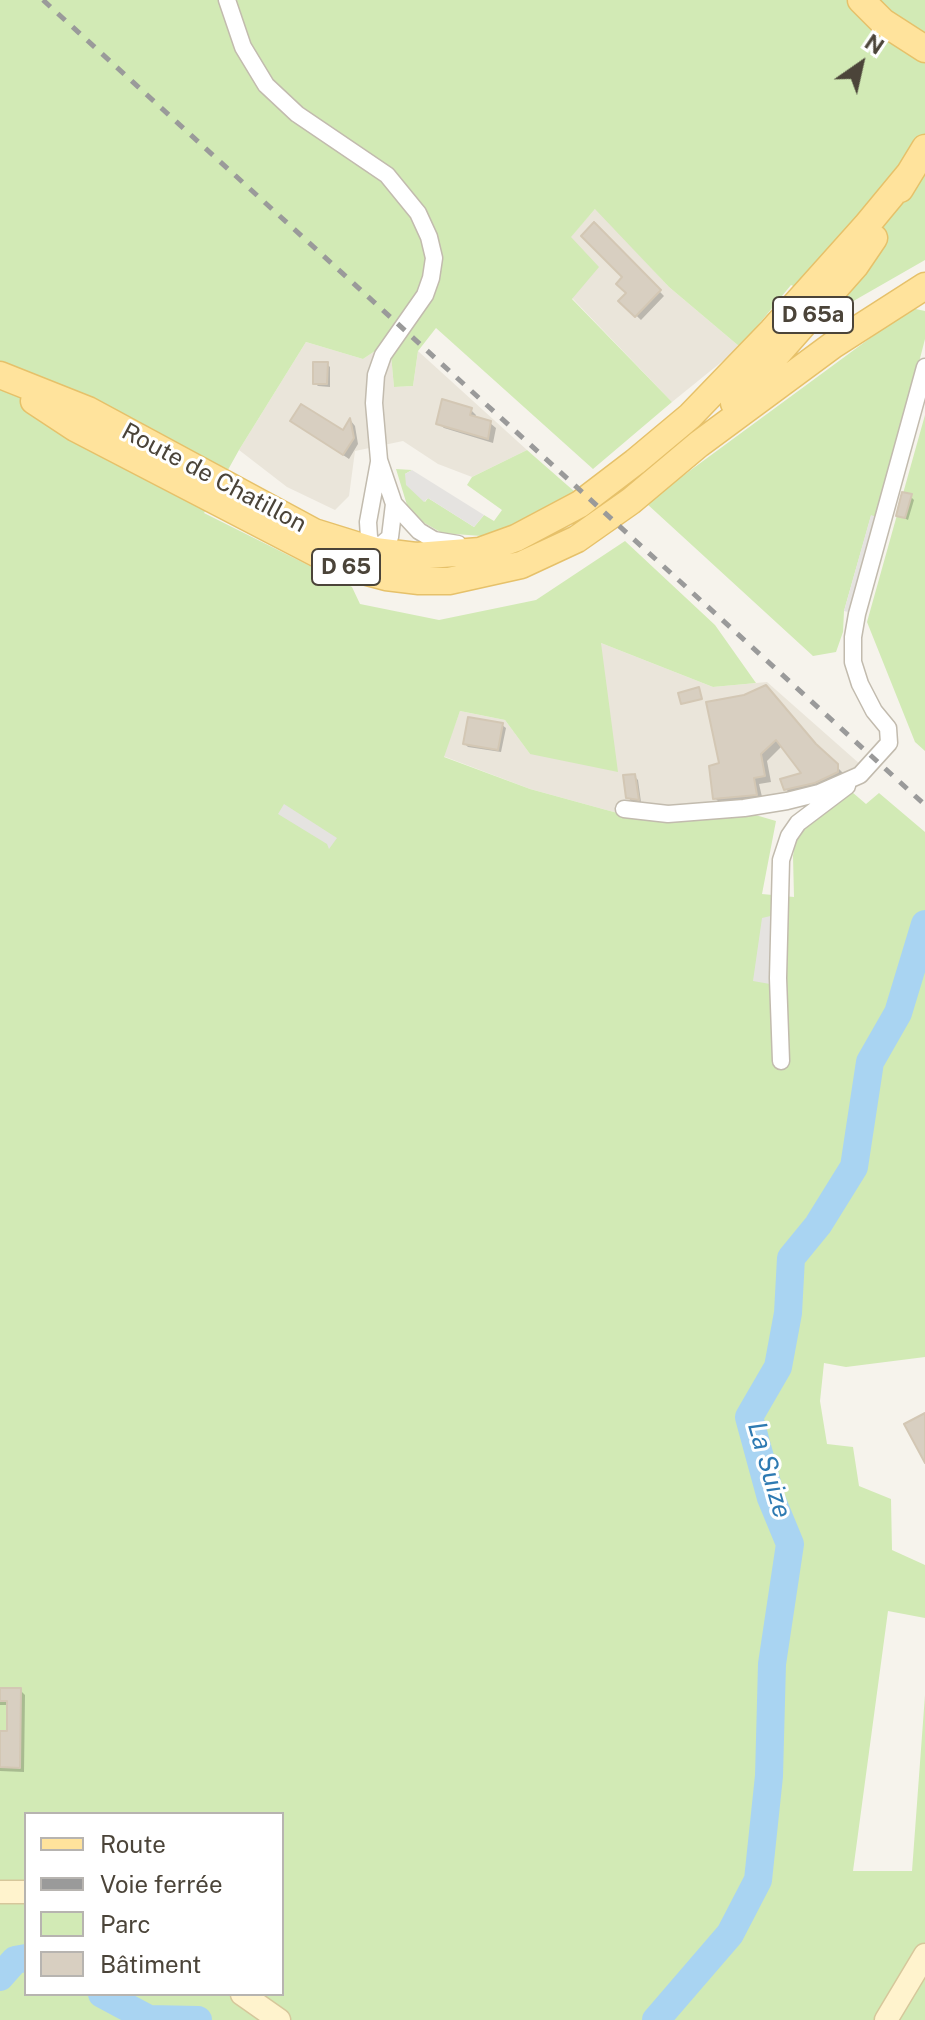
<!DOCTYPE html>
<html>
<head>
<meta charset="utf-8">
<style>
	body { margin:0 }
	#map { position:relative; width:925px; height:2020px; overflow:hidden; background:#f6f3ec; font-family:"Public Sans",sans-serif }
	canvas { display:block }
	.legend { position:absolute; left:24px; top:1812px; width:260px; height:184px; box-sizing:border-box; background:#fff; border:2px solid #b7b4b0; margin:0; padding:10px 14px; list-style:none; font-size:24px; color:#4b4439 }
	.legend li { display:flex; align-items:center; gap:16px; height:40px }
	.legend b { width:40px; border:2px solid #b7b4b0 }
	.north { position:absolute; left:821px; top:24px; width:80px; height:80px; -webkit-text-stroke:6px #fff; paint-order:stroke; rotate:34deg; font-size:22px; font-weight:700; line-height:32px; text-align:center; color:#4b4439 }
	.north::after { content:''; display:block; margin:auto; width:28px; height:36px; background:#4b4439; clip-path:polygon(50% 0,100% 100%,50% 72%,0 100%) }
</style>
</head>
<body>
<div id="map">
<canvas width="925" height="2020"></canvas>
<ul class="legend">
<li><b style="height:10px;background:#ffe39c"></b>Route</li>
<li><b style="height:10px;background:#9a9a9a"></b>Voie ferrée</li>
<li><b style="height:22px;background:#d2eab5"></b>Parc</li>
<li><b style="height:22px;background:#d8cfc1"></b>Bâtiment</li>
</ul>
<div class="north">N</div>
</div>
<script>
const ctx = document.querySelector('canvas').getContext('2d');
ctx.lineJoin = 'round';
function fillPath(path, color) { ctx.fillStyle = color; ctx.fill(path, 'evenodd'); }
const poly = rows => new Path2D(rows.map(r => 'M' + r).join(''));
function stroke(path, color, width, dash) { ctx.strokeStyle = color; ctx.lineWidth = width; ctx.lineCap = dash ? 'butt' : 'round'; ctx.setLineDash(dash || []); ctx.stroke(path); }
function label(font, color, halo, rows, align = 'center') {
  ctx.font = font + ' "Public Sans",sans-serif'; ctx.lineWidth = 6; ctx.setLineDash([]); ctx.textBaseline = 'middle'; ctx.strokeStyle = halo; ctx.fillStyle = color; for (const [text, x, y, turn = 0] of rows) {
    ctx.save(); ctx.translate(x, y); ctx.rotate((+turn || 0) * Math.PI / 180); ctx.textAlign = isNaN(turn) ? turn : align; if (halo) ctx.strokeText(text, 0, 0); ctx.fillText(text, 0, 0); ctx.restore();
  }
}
fillPath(poly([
	[596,208,669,287,740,347,672,402,572,298,570,237],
	[306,342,363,359,375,351,391,355,394,387,413,386,418,351,527,450,472,477,438,464,403,441,355,451,349,496,335,510,287,487,239,450],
	[601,643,713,687,767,682,861,765,843,781,759,799,621,814,530,789,443,756,460,711,505,720,530,754]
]), '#eae5da');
fillPath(poly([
	[0,0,925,0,925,260,843,307,791,285,740,347,669,287,595,209,571,237,599,267,572,299,672,402,593,469,436,328,418,351,413,386,394,387,391,355,375,351,363,359,306,342,239,450,204,513,352,587,360,604,439,620,536,600,625,541,715,625,756,683,713,687,601,643,618,772,530,754,505,720,460,711,444,757,530,789,621,814,752,814,776,821,762,894,794,897,793,856,796,838,809,824,852,792,866,804,879,793,925,832,925,1357,846,1367,824,1363,820,1401,827,1444,853,1447,859,1486,891,1499,892,1550,925,1565,925,1618,888,1611,853,1871,912,1871,925,1695,925,2020,0,2020],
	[26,1814,282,1814,282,1994,26,1994],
	[911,308,925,311,925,339,879,518,871,516,844,611,843,632,836,652,813,656,646,503],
	[925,415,925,751,915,742,867,622],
	[527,450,575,492,528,520,481,536,442,533,421,521,407,505,396,469,412,470,405,474,425,502,428,498,474,527,484,515,494,521,502,510,467,485,472,477]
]), '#d2eab5');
fillPath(poly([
	[412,470,484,515,474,527,428,498,424,502,406,485,405,474],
	[871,515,884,520,857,614,844,611],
	[284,804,337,838,329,849,327,844,278,814],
	[779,914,775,922,770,984,753,981,762,918]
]), '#e5e3e0');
fillPath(poly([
	[594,225,664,296,641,320,621,301,628,293,625,277],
	[327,364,330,367,330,387,318,386,315,383],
	[471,410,476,415,475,419,490,423,496,428,493,443,444,428,438,423],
	[293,421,344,432,351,421,355,426,358,444,349,459],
	[910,496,914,500,908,520,898,515],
	[708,703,821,751,843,773,844,779,792,796,786,789,804,774,783,745,767,761,771,782,759,784,763,801,722,805,715,798,721,765],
	[502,725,506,728,501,752,468,747,465,744],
	[634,776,638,780,641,802,631,801,628,797],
	[0,1690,20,1690,25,1695,24,1772,0,1771,0,1733,9,1733,9,1705,0,1705]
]), '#0003');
stroke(poly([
	[0,1977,15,1960,26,1958],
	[102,1994,149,2019,198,2020],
	[656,2020,730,1934,758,1880,769,1776,772,1664,790,1544,771,1498,749,1417,778,1367,788,1313,791,1258,818,1225,854,1167,870,1062,898,1013,925,924]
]), '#a9d4f2', 28);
const building = poly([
	[594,222,661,290,635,317,618,301,626,293,616,284,622,277,581,236,594,222],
	[313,362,328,362,327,384,313,384,313,362],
	[442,399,472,408,470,415,491,421,488,439,436,424,442,399],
	[301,404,343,430,350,418,354,438,343,455,290,421,301,404],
	[902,492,912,494,905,518,896,516,902,492],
	[766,685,816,744,838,764,838,772,815,783,784,790,780,779,801,773,776,740,761,754,765,776,754,778,757,795,713,799,709,766,719,763,706,702,744,695,766,685],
	[699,687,702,699,681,704,678,693,699,687],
	[468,717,503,723,498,750,463,744,468,717],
	[635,774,639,800,626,798,623,775,635,774],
	[925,1413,925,1463,904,1424,925,1413],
	[0,1688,21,1688,20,1768,0,1767,0,1731,7,1731,7,1701,0,1701,0,1688]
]);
fillPath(building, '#d8cfc1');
stroke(building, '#d3c7b4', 2);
const street = poly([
	[227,0,243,47,266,85,297,114,387,175,418,213,429,237,434,258,431,278,425,295,383,355,376,375,374,403,379,460,394,504,390,537,373,552],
	[394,504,419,531,434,540,458,544],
	[377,556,369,537,368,522,379,462],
	[624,809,668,814,744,808,787,801,819,793,860,775,889,743,888,728,874,711,860,684,853,662,853,637,857,614,925,367],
	[781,1061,778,978,781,860,789,836,798,823,847,786]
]);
const secondary = poly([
	[0,1892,26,1892],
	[242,1994,279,2020],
	[886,2020,925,1955]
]);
const primary = poly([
	[861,0,883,22,925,49],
	[900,189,925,148],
	[0,375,88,410,314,532,375,551,416,556,480,551,516,538,580,504,635,462,690,416,772,331,866,226,909,174],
	[34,401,75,428,337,564,386,577,419,581,449,581,521,565,577,539,631,501,699,444,833,345,925,286],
	[734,403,855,266,874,238]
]);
stroke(street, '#c2bbae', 19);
stroke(secondary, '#d6c79b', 25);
stroke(primary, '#e6c16a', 29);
stroke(street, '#fff', 16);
stroke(secondary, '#fff3cd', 22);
stroke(primary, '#ffe39c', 26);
stroke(poly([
	[43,0,925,805]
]), '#9a9a9a', 5, [10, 10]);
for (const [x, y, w] of [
	[813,315,80],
	[346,567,68]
]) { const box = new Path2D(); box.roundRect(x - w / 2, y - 18, w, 36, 6); ctx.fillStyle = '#fff'; ctx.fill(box); stroke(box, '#4b4439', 2); }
label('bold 22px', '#4b4439', null, [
	["D 65a",813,315],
	["D 65",346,567]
]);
label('24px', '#4b4439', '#fff', [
	["Route de Chatillon",214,478,28]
]);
label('italic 26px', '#2e7ab2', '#fff', [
	["La Suize",769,1470,74]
]);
</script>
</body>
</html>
